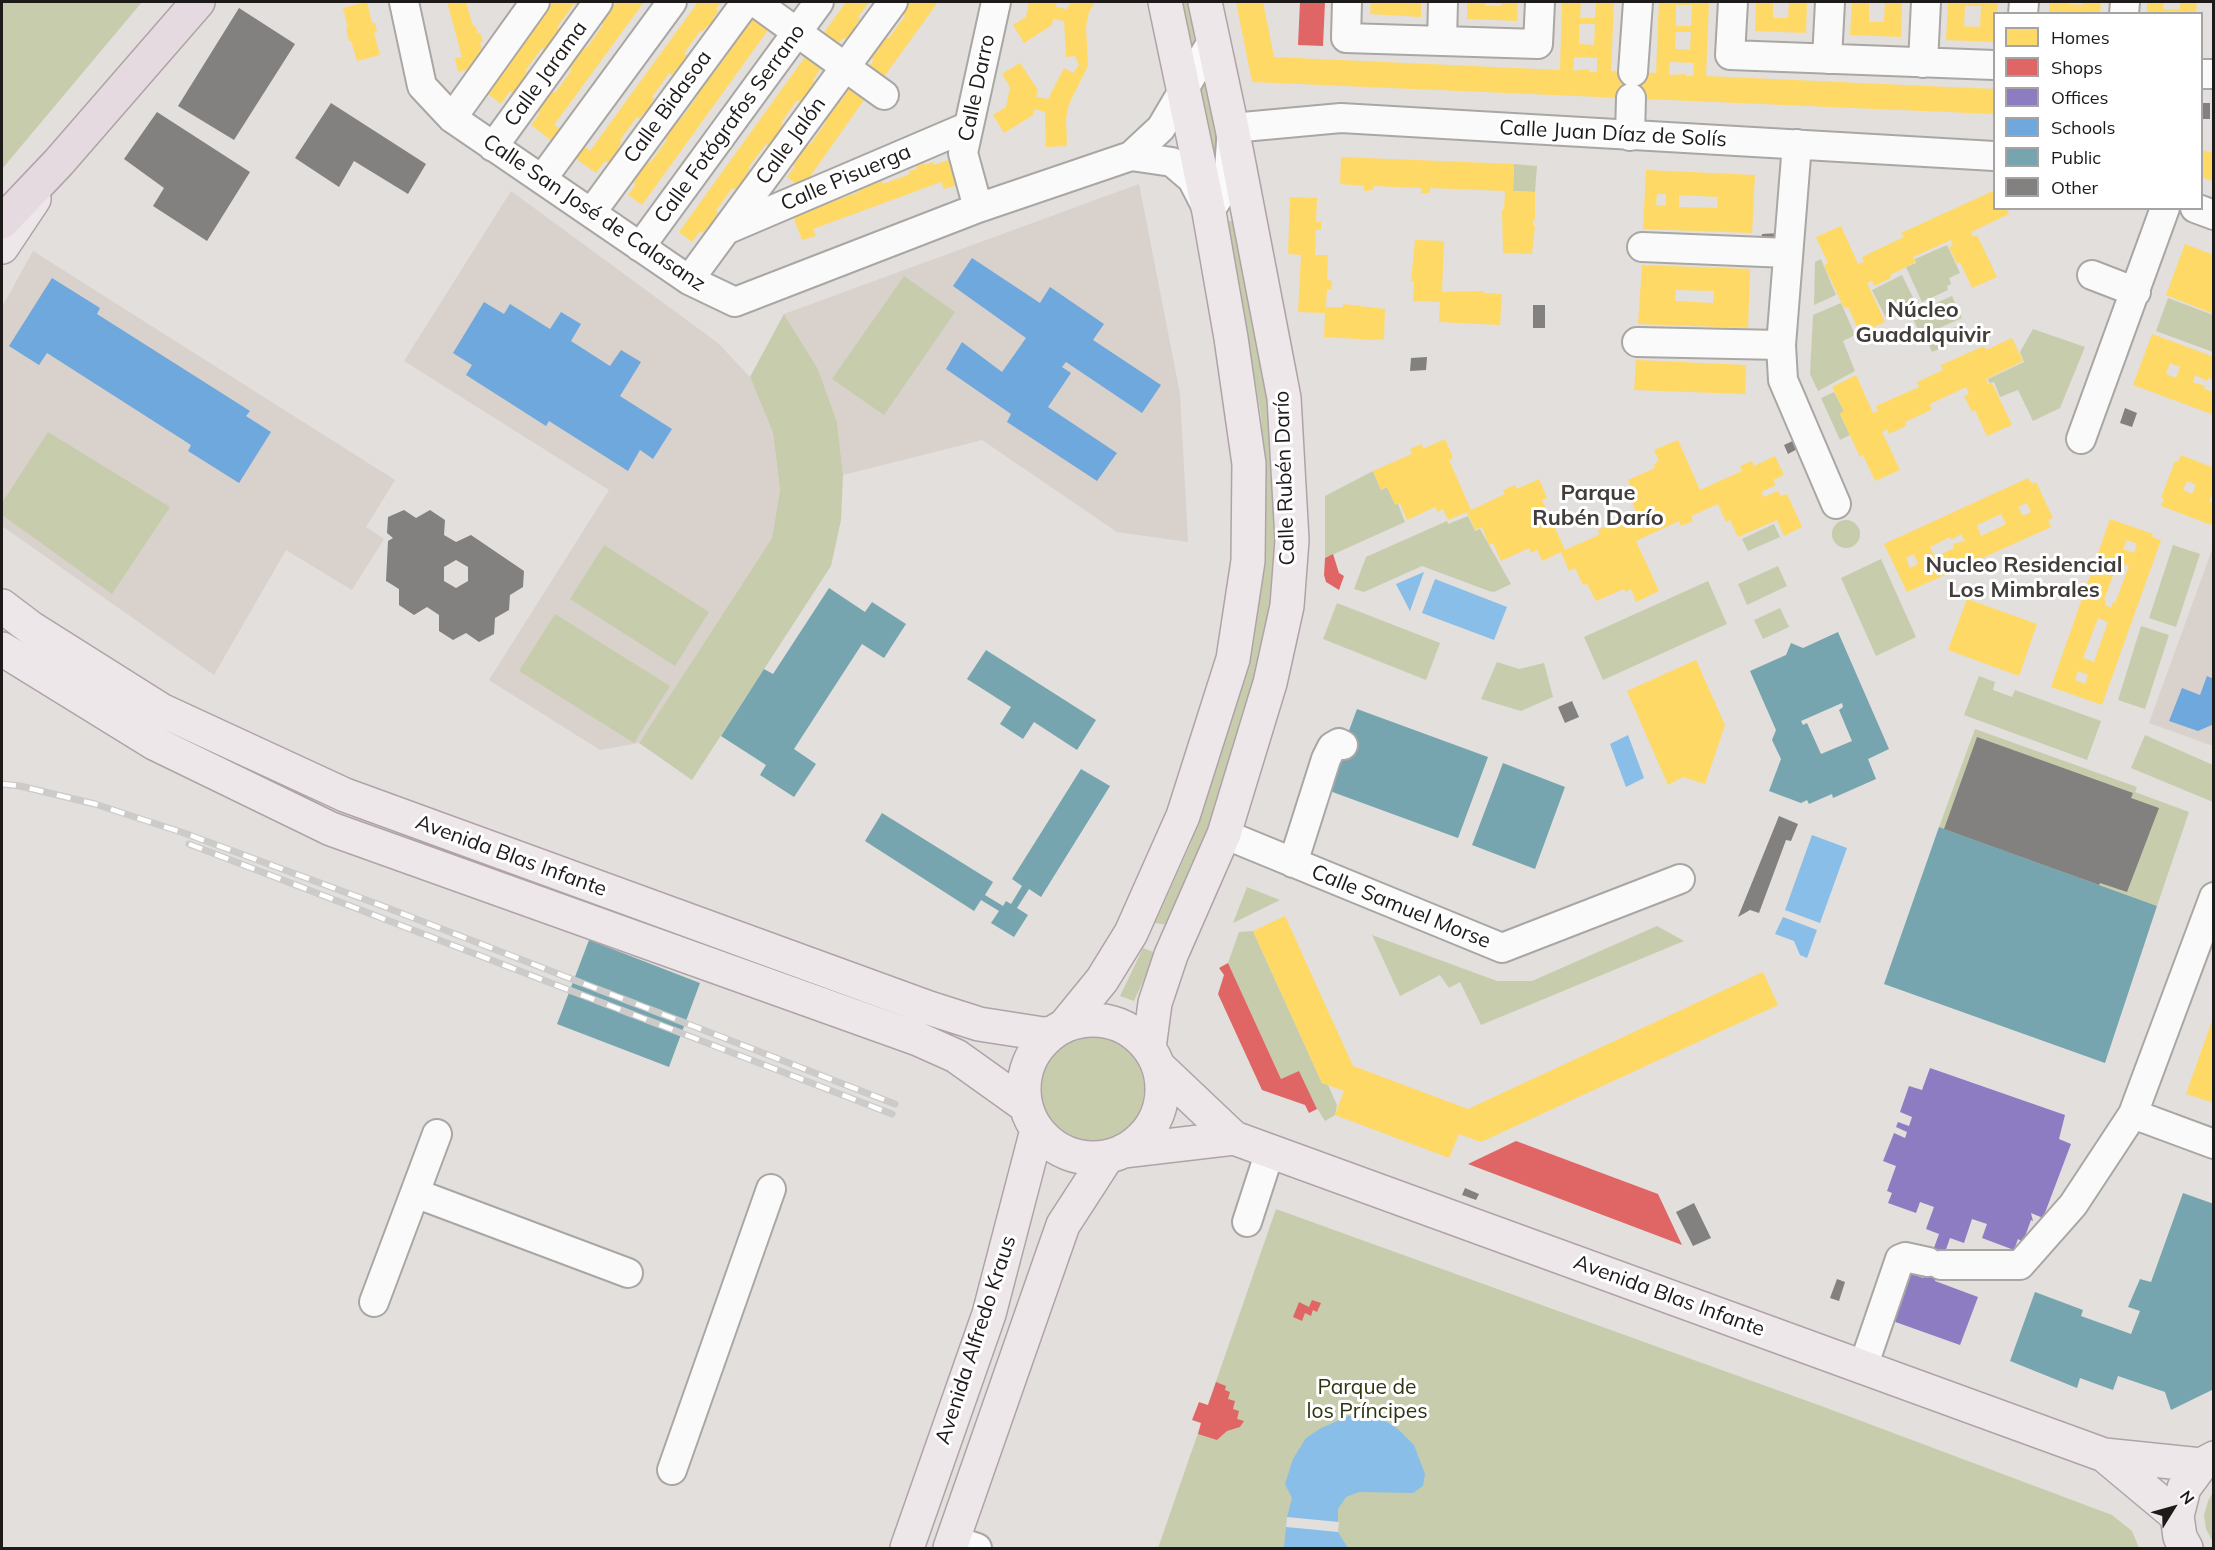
<!DOCTYPE html>
<html>
<head>
<meta charset="utf-8">
<style>
	body { margin:0 }
	#map { position:relative; width:2215px; height:1550px; overflow:hidden; background:#e2dfdc; font-family:Mulish,sans-serif }
	canvas { display:block }
	.frame { position:absolute; inset:0; border:3px solid #1d1a19; pointer-events:none }
	.legend { position:absolute; left:1993px; top:12px; width:210px; height:198px; box-sizing:border-box; background:#fff; border:2px solid #a5a3a3; margin:0; padding:8px 10px; list-style:none; font-size:18px; color:#1d1a19 }
	.legend li { display:flex; align-items:center; gap:12px; height:30px }
	.legend b { width:30px; border:2px solid #a5a3a3 }
	.north { position:absolute; left:2143px; top:1478px; width:60px; height:60px; -webkit-text-stroke:4px #fff; paint-order:stroke; rotate:53deg; font-size:16px; font-weight:700; line-height:24px; text-align:center; color:#1d1a19 }
	.north::after { content:''; display:block; margin:auto; width:21px; height:27px; background:#1d1a19; clip-path:polygon(50% 0,100% 100%,50% 72%,0 100%) }
</style>
</head>
<body>
<div id="map">
<canvas width="2215" height="1550"></canvas>
<div class="frame"></div>
<ul class="legend">
<li><b style="height:16px;background:#ffd966"></b>Homes</li>
<li><b style="height:16px;background:#e06666"></b>Shops</li>
<li><b style="height:16px;background:#8e7cc3"></b>Offices</li>
<li><b style="height:16px;background:#6fa8dc"></b>Schools</li>
<li><b style="height:16px;background:#76a5af"></b>Public</li>
<li><b style="height:16px;background:#828180"></b>Other</li>
</ul>
<div class="north">N</div>
</div>
<script>
const ctx = document.querySelector('canvas').getContext('2d');
ctx.lineJoin = 'round';
function fillPath(path, color) { ctx.fillStyle = color; ctx.fill(path, 'evenodd'); }
const poly = rows => new Path2D(rows.map(r => 'M' + r).join(''));
function stroke(path, color, width, dash) { ctx.strokeStyle = color; ctx.lineWidth = width; ctx.lineCap = dash ? 'butt' : 'round'; ctx.setLineDash(dash || []); ctx.stroke(path); }
function label(font, color, halo, rows, align = 'center') {
  ctx.font = font + ' Mulish,sans-serif'; ctx.lineWidth = 6; ctx.setLineDash([]); ctx.textBaseline = 'middle'; ctx.strokeStyle = halo; ctx.fillStyle = color; for (const [text, x, y, turn = 0] of rows) {
    ctx.save(); ctx.translate(x, y); ctx.rotate((+turn || 0) * Math.PI / 180); ctx.textAlign = isNaN(turn) ? turn : align; if (halo) ctx.strokeText(text, 0, 0); ctx.fillText(text, 0, 0); ctx.restore();
  }
}
fillPath(poly([
	[1139,184,1180,394,1188,542,1117,532,982,440,843,475,837,422,818,369,784,314],
	[511,191,718,343,750,377,773,433,780,490,772,538,639,743,600,750,489,680,609,490,404,361],
	[33,251,395,480,366,527,384,539,352,590,286,550,214,675,2,526,2,307],
	[2213,547,2213,746,2149,723]
]), '#d9d1cc');
fillPath(poly([
	[2,2,142,2,2,169],
	[1177,2,1190,2,1196,30,1189,64],
	[1203,72,1224,169,1214,191,1195,89],
	[1514,164,1537,166,1535,192,1513,191],
	[1227,221,1236,221,1269,389,1278,463,1275,588,1266,645,1210,823,1198,859,1167,925,1155,923,1191,843,1243,682,1254,634,1263,576,1265,471,1261,416,1253,369,1238,296],
	[1947,245,1960,273,1949,278,1951,284,1947,286,1948,290,1922,302,1906,267,1916,263,1915,259],
	[1821,259,1836,295,1814,305,1815,262],
	[1902,275,1917,306,1887,320,1872,290],
	[904,276,955,312,884,415,832,379],
	[1952,296,1962,318,1921,336,1911,314],
	[2168,298,2213,315,2213,352,2156,331],
	[1841,303,1855,335,1843,341,1855,371,1818,391,1810,374,1813,315],
	[784,314,818,369,837,422,843,475,841,520,831,566,692,780,639,743,772,538,780,490,773,433,750,377],
	[1964,323,1970,336,1932,352,1927,340],
	[2033,329,2085,347,2060,408,2033,421,2018,390,2000,397,1994,382,1989,383,1988,379,2024,362,2020,352],
	[1834,392,1844,411,1840,414,1850,435,1840,440,1821,398],
	[48,432,170,507,112,594,2,515,2,503],
	[1373,471,1381,490,1387,487,1398,504,1405,522,1325,558,1325,496],
	[1468,516,1475,531,1480,529,1511,584,1494,592,1489,591,1422,566,1364,592,1354,589,1366,557,1447,521,1448,524],
	'1832 534a14 14 0 1 1 28 0a14 14 0 1 1-28 0Z',
	[1774,524,1780,537,1748,551,1742,539],
	[604,545,709,612,675,666,570,599],
	[2173,545,2200,554,2176,627,2149,618],
	[1881,559,1916,637,1876,656,1841,578],
	[1778,566,1787,586,1747,605,1738,584],
	[1708,581,1727,624,1603,680,1584,637],
	[1337,603,1440,643,1426,680,1323,639],
	[1780,608,1789,627,1763,639,1754,620],
	[555,614,670,686,634,743,519,671],
	[2141,626,2169,635,2145,709,2118,700],
	[1497,662,1519,669,1544,663,1553,697,1521,711,1481,699],
	[1979,676,1995,682,1993,690,2012,697,2015,690,2101,721,2087,760,1964,715],
	[1975,729,2137,787,2135,792,2189,812,2157,906,1939,827],
	[2145,735,2213,765,2213,802,2131,768],
	[1247,887,1280,900,1233,923],
	[1657,926,1684,941,1481,1025,1460,982,1449,988,1440,975,1400,996,1372,935,1497,981,1532,981],
	[1253,931,1322,1083,1328,1085,1337,1105,1335,1115,1325,1121,1316,1107,1299,1072,1281,1079,1228,963,1239,932],
	[1143,948,1156,953,1134,1001,1120,996],
	'1034 1089a55 55 0 1 1 110 0a55 55 0 1 1-110 0Z',
	[1276,1209,1824,1407,2112,1515,2132,1531,2139,1548,1158,1548],
	[2213,1492,2213,1542,2206,1529,2204,1515,2208,1501]
]), '#c7cdac');
fillPath(poly([
	[1424,572,1410,611,1396,584],
	[1435,579,1507,607,1494,640,1422,613],
	[1628,735,1644,778,1626,787,1610,744],
	[1812,835,1847,848,1820,923,1785,910],
	[1783,917,1817,930,1807,958,1800,955,1794,941,1775,934],
	[1349,1416,1380,1418,1398,1429,1414,1445,1425,1474,1423,1486,1413,1493,1359,1492,1346,1497,1338,1509,1338,1532,1348,1548,1284,1548,1287,1517,1292,1498,1285,1484,1293,1459,1306,1438,1321,1428]
]), '#88bee8');
fillPath(poly([
	[1287,1517,1339,1522,1338,1532,1286,1527]
]), '#e2dfdc');
fillPath(poly([
	[367,2,372,23,375,23,376,28,377,32,374,33,380,55,357,61,351,41,349,41,346,29,348,28,343,8],
	[447,2,466,2,473,26,475,26,478,33,480,33,483,41,480,42,482,50,479,51,483,66,458,72,455,58,462,57],
	[553,2,579,2,576,6,574,4,557,27,559,29,551,45,549,43,544,50,542,48,525,71,527,72,523,79,525,81,520,88,518,86,513,93,510,91,501,104,480,88,495,81],
	[620,2,644,2,554,125,561,129,552,141,531,125,540,113,537,112,543,104,541,103,546,96,548,97,553,91,555,93,572,70,569,68,574,61,572,60,577,53,579,54,584,47,586,49,603,25,601,23,609,8,611,10,616,3,618,4],
	[698,2,722,2,716,9,719,11,713,18,715,19,710,26,708,25,703,31,701,30,684,53,687,55,679,70,677,68,672,75,669,73,652,97,654,98,646,114,644,112,640,119,637,117,620,140,622,142,618,148,620,150,615,157,613,156,608,163,605,161,596,173,575,158,584,146,590,151],
	[846,2,869,2,858,17,860,19,855,25,857,27,845,39,843,38,835,48,820,38],
	[908,2,938,2,881,81,866,71,874,60,871,58,876,51,874,50,886,37,888,39,905,16,903,14,908,7,905,6],
	[1029,2,1057,2,1056,7,1067,9,1071,2,1095,2,1089,12,1086,26,1088,66,1069,104,1066,119,1067,146,1046,147,1045,112,1034,109,1033,115,1004,133,993,115,1006,107,1010,87,1002,74,1020,63,1038,90,1036,97,1048,99,1064,68,1073,73,1079,65,1075,56,1066,57,1064,21,1053,19,1052,25,1024,43,1013,25,1026,17],
	[1236,2,1263,2,1274,57,1560,70,1562,2,1581,2,1580,18,1595,18,1596,2,1614,2,1611,71,1656,73,1659,2,1709,2,1706,76,1994,89,1993,114,1252,82],
	[1676,5,1692,5,1691,26,1676,26],
	[1579,24,1595,24,1594,45,1579,44],
	[1676,32,1691,32,1690,50,1675,49],
	[1574,57,1597,58,1597,72,1589,72,1589,69,1573,71],
	[1670,62,1694,63,1693,76,1686,76,1686,74,1669,75],
	[1371,2,1421,2,1421,17,1370,14],
	[1467,2,1485,2,1485,6,1501,6,1501,2,1518,2,1517,21,1467,19],
	[1756,2,1773,2,1773,18,1788,18,1789,2,1807,2,1806,33,1755,31],
	[1852,2,1869,2,1869,22,1884,22,1885,2,1902,2,1901,37,1850,35],
	[1948,2,1998,2,1997,14,1994,14,1994,42,1946,40],
	[1965,6,1981,6,1980,27,1964,26],
	[2049,2,2067,2,2067,4,2083,5,2083,2,2101,2,2100,14,2049,14],
	[2147,2,2164,2,2163,9,2180,9,2180,2,2197,2,2196,14,2147,14],
	[752,19,768,30,642,205,628,195,636,184,633,183,638,176,636,174,648,162,650,163,667,140,664,139,669,132,667,131,679,118,681,119,698,95,696,93,710,73,713,74,730,51,727,50,742,29,744,30],
	[805,57,821,68,813,80,815,82,810,88,812,90,800,102,797,100,781,123,783,125,775,141,773,139,768,146,766,144,748,168,750,169,745,176,747,177,742,185,740,183,735,190,732,188,716,211,718,212,710,228,708,226,703,233,700,231,692,242,679,232],
	[849,89,864,100,802,188,787,177,795,166,792,164,797,157,795,156,807,143,810,145,826,122,824,120,838,99,841,101],
	[2202,150,2214,153,2214,182,2202,177],
	[1341,157,1514,164,1513,191,1535,192,1535,220,1533,220,1533,226,1535,226,1532,254,1503,253,1502,209,1504,210,1505,191,1430,188,1430,193,1421,193,1422,188,1373,186,1373,190,1364,191,1364,186,1340,184],
	[948,160,957,185,944,189,941,182,813,229,816,236,802,240,793,216,807,211,806,208,830,200,831,202,859,192,858,190,874,181,874,184,882,181,883,184,910,174,909,171,917,169,916,166,924,163,925,165,933,162,934,165],
	[1646,170,1755,175,1752,233,1643,229],
	[1657,194,1666,194,1666,206,1656,205],
	[1679,195,1718,197,1717,208,1679,207],
	[1993,191,1994,208,2007,208,2009,214,1971,232,1973,237,1977,235,1997,277,1972,288,1960,262,1957,264,1949,247,1953,245,1951,240,1913,257,1916,262,1890,275,1891,278,1874,286,1872,281,1867,283,1885,322,1860,333,1848,307,1844,308,1824,265,1828,263,1816,237,1841,226,1858,264,1864,262,1862,257,1904,237,1901,233],
	[1290,197,1317,198,1316,222,1321,222,1321,230,1316,230,1315,255,1328,255,1327,280,1332,281,1331,289,1327,289,1326,307,1343,307,1343,304,1385,309,1384,339,1375,340,1324,337,1325,313,1298,312,1301,255,1288,254],
	[1415,240,1444,241,1442,292,1484,291,1483,293,1502,294,1500,325,1439,322,1440,302,1413,301,1414,281,1411,281],
	[2185,244,2214,255,2214,314,2166,295],
	[1642,265,1750,269,1748,328,1638,324],
	[1676,290,1714,291,1713,303,1675,301],
	[2152,334,2214,357,2214,380,2208,378,2207,381,2195,375,2193,382,2205,386,2204,389,2214,392,2214,415,2133,385],
	[2170,363,2180,367,2176,378,2166,374],
	[2012,338,2023,361,1986,379,1988,384,1992,383,2012,425,1987,436,1975,410,1972,412,1964,396,1969,394,1966,387,1930,404,1931,410,1905,422,1906,426,1889,434,1887,429,1882,432,1900,470,1875,481,1863,455,1860,457,1840,414,1844,411,1832,387,1856,375,1873,413,1878,411,1876,406,1919,387,1917,382,1943,370,1941,365,1984,346,1986,350],
	[1636,360,1746,365,1745,394,1634,390],
	[1445,439,1453,458,1449,460,1471,510,1505,494,1503,490,1515,485,1517,489,1539,479,1547,498,1542,500,1565,550,1599,535,1598,530,1609,525,1611,529,1638,517,1631,500,1635,498,1628,480,1655,468,1654,464,1659,461,1654,450,1678,440,1700,490,1742,471,1740,466,1752,461,1754,466,1775,456,1784,475,1773,480,1776,485,1761,492,1764,497,1778,491,1781,496,1787,494,1802,527,1784,536,1777,520,1738,537,1730,520,1726,522,1718,504,1691,516,1693,521,1681,526,1679,521,1636,541,1659,591,1636,602,1631,589,1626,592,1624,589,1596,601,1587,584,1583,585,1575,568,1569,571,1561,552,1542,561,1537,550,1531,553,1529,548,1501,561,1493,543,1489,545,1482,527,1475,530,1467,512,1448,520,1443,509,1438,512,1435,507,1407,520,1400,503,1395,505,1387,487,1381,490,1373,471,1412,454,1410,449,1422,444,1423,449],
	[2181,455,2214,468,2214,491,2209,501,2214,503,2214,519,2211,525,2161,506,2164,499,2161,498,2175,461,2178,462],
	[2187,481,2196,485,2192,494,2183,490],
	[2028,478,2032,484,2036,482,2053,518,2048,520,2051,527,1907,592,1884,544],
	[2027,503,2031,512,2023,516,2018,507],
	[2001,514,2006,524,1981,536,1977,525],
	[1961,534,1965,541,1953,544,1954,548,1935,557,1930,547,1950,537,1951,540],
	[1914,554,1918,564,1910,568,1906,558],
	[2110,519,2153,534,2152,537,2161,540,2102,705,2051,687],
	[2127,540,2137,544,2134,553,2123,549],
	[2118,562,2129,566,2115,603,2113,602,2111,608,2105,605,2106,601,2104,600],
	[2098,618,2108,622,2094,662,2083,658],
	[2078,671,2088,675,2085,684,2075,680],
	[1967,599,2037,624,2019,676,1948,650],
	[1696,660,1725,725,1705,784,1683,777,1668,785,1627,691],
	[1285,916,1353,1066,1468,1109,1763,972,1778,1005,1481,1142,1459,1134,1449,1158,1335,1115,1344,1091,1322,1083,1253,931],
	[2213,1018,2214,1018,2214,1103,2186,1094]
]), '#ffd966');
fillPath(poly([
	[1300,2,1325,2,1323,46,1298,45],
	[1333,554,1339,573,1344,576,1339,590,1326,582,1324,575,1325,558],
	[1228,963,1281,1079,1299,1071,1317,1109,1309,1113,1305,1105,1262,1090,1218,994,1224,975,1219,968],
	[1516,1141,1658,1194,1682,1245,1468,1164],
	[1312,1300,1321,1303,1317,1312,1313,1310,1311,1316,1305,1313,1302,1321,1293,1317,1299,1302,1309,1307],
	[1216,1382,1226,1386,1225,1390,1230,1392,1228,1399,1235,1401,1233,1409,1239,1411,1237,1419,1244,1421,1240,1427,1227,1431,1217,1440,1198,1434,1201,1423,1192,1420,1199,1402,1208,1405]
]), '#e06666');
fillPath(poly([
	[1930,1068,2065,1115,2059,1139,2071,1144,2043,1218,2031,1213,2033,1221,2031,1220,2023,1242,2018,1239,2014,1250,1982,1238,1987,1224,1972,1219,1964,1243,1950,1238,1935,1281,1978,1297,1960,1345,1887,1319,1904,1271,1923,1278,1939,1234,1926,1229,1934,1207,1920,1202,1916,1213,1888,1203,1892,1193,1887,1191,1896,1166,1883,1161,1894,1133,1905,1138,1907,1132,1896,1127,1898,1122,1909,1126,1912,1117,1900,1112,1909,1086,1922,1090]
]), '#8e7cc3');
fillPath(poly([
	[972,258,1040,303,1050,287,1104,324,1093,340,1161,385,1142,413,1066,362,1062,367,1071,373,1048,407,1117,453,1097,481,1007,422,1011,414,946,369,962,342,1002,372,1026,338,953,286],
	[52,278,100,308,97,314,250,411,246,416,271,432,239,483,188,451,191,445,47,353,39,365,9,346],
	[484,302,504,314,510,304,550,329,561,312,581,324,571,341,610,366,621,350,641,362,620,396,672,429,653,459,640,450,628,471,549,421,546,426,466,375,472,365,453,353],
	[2207,676,2214,679,2214,724,2198,731,2169,721,2182,688,2200,695]
]), '#6fa8dc');
fillPath(poly([
	[829,588,865,612,872,602,906,624,884,658,862,644,794,749,816,764,794,797,760,775,766,765,721,736,764,669,773,674],
	[1838,632,1889,749,1868,759,1876,779,1833,798,1832,794,1809,804,1807,800,1801,803,1769,791,1781,759,1772,740,1776,730,1750,671,1786,655,1791,643,1803,648],
	[1842,703,1843,707,1839,710,1852,741,1821,754,1807,723,1803,725,1801,721],
	[986,650,1096,720,1077,750,1034,722,1023,739,1000,724,1011,707,967,679],
	[1357,709,1488,757,1458,838,1327,790],
	[1503,763,1565,787,1535,869,1472,845],
	[1081,769,1110,786,1041,897,1029,889,1017,908,1028,915,1014,937,991,923,999,911,981,900,974,911,865,841,882,813,993,882,985,895,1003,906,1006,901,1011,904,1022,886,1012,879],
	[1939,827,2157,906,2105,1063,1884,984],
	[589,940,700,983,669,1067,557,1024],
	[2183,1193,2214,1204,2214,1389,2171,1410,2165,1392,2118,1376,2113,1390,2080,1378,2077,1388,2010,1361,2035,1292,2083,1310,2081,1316,2131,1334,2140,1311,2128,1307,2140,1279,2151,1282]
]), '#76a5af');
fillPath(poly([
	[239,8,295,44,234,140,178,106],
	[331,103,426,164,408,194,354,161,339,187,295,158],
	[2202,103,2210,103,2210,119,2202,119],
	[157,112,250,172,207,241,153,206,164,188,124,159],
	[1780,233,1778,243,1760,244,1762,234],
	[1533,305,1545,305,1545,328,1533,328],
	[1427,357,1426,370,1410,371,1411,358],
	[2125,408,2137,413,2132,427,2120,423],
	[1797,439,1801,447,1788,454,1784,445],
	[404,510,416,518,430,510,445,520,444,535,456,542,471,535,524,571,523,587,510,595,509,610,495,618,494,634,479,642,466,633,453,640,439,631,439,615,427,607,414,615,399,605,399,589,386,581,388,541,393,538,387,533,388,517],
	[456,560,468,567,468,581,456,588,444,581,444,567],
	[1572,701,1579,717,1565,723,1558,707],
	[1977,737,2133,793,2131,798,2159,808,2127,892,2100,883,2099,885,1944,829],
	[1779,816,1798,824,1791,841,1786,840,1759,913,1750,910,1738,917],
	[1465,1188,1479,1194,1476,1200,1462,1195],
	[1694,1203,1711,1238,1693,1246,1676,1212],
	[1837,1279,1845,1282,1839,1301,1830,1298]
]), '#828180');
const minor = poly([
	[404,2,422,86,452,118,689,280,735,302,978,208,1131,156,1161,128,1214,38],
	[755,2,884,95],
	[1347,2,1346,38,1538,44,1540,2],
	[1733,2,1730,55,1994,65],
	[2023,14,2024,2],
	[2124,14,2125,2],
	[1442,41,1443,2],
	[1827,59,1830,2],
	[1923,63,1926,2],
	[1633,72,1638,2],
	[2202,74,2214,74],
	[452,118,535,2],
	[1630,136,1631,98],
	[1797,144,1781,345,1783,380,1836,504],
	[493,147,598,2],
	[1131,156,1172,162,1192,179,1209,212,1228,183,1232,128,1341,118,1994,156],
	[542,179,672,2],
	[978,208,963,153,996,2],
	[2195,208,2214,215],
	[591,213,746,2],
	[728,229,967,127],
	[640,247,819,2],
	[1642,247,1788,253],
	[2092,275,2136,292],
	[689,280,893,2],
	[1637,342,1781,345],
	[2081,439,2165,208],
	[1224,834,1502,948,1680,879],
	[1293,863,1326,759,1332,747,1339,743,1343,745],
	[2133,1114,2214,1144],
	[415,1193,628,1273],
	[1247,1222,1270,1151],
	[1941,1265,2020,1265,2073,1205,2133,1114,2214,897],
	[374,1302,437,1134],
	[1863,1367,1900,1259,1905,1257,1928,1262],
	[672,1470,771,1189],
	[953,1540,977,1548]
]);
const major = poly([
	[2,247,34,199],
	[2,606,31,628,161,710,345,795,929,1008,979,1024,1043,1034,1051,1033],
	[2,649,154,743,331,829,918,1039,956,1056,1026,1106],
	'1024 1089a69 69 0 1 1 138 0a69 69 0 1 1-138 0Z',
	[1066,1024,1102,980,1131,933,1183,816,1233,659,1248,561,1249,464,1231,338,1209,212,1165,2],
	[1149,1048,1155,1003,1171,955,1224,834,1270,683,1287,606,1292,540,1284,398,1232,128,1205,2],
	[1158,1066,1234,1138,2104,1455,2201,1465],
	[1123,1151,1234,1138],
	[2104,1455,2177,1516],
	[907,1548,989,1314,1037,1130],
	[950,1548,1063,1225,1107,1157],
	[2186,1548,2180,1537,2177,1516,2184,1488,2201,1465,2214,1458]
]);
const highway = poly([
	[2,222,59,162,198,2]
]);
stroke(minor, '#a9a7a4', 32);
stroke(major, '#afa3a8', 36);
stroke(highway, '#afa3a8', 36);
stroke(minor, '#fbfafa', 28);
stroke(major, '#eee7ea', 33);
stroke(highway, '#e5dae0', 33);
const rail = poly([
	[2,784,20,786,95,804,184,833,380,905,895,1104],
	[189,844,892,1114]
]);
stroke(rail, '#cccbca', 7);
stroke(rail, '#fff', 4.5, [14]);
label('21px', '#1d1a19', '#fff', [
	["Calle Jarama",546,74,-54],
	["Calle Darro",977,88,-78],
	["Calle Bidasoa",668,107,-54],
	["Calle Fotógrafos Serrano",730,124,-54],
	["Calle Juan Díaz de Solís",1613,134,3],
	["Calle Jalón",791,141,-54],
	["Calle Pisuerga",846,178,-23],
	["Calle San José de Calasanz",594,213,34],
	["Calle Rubén Darío",1285,478,-92],
	["Avenida Blas Infante",511,856,20],
	["Calle Samuel Morse",1401,907,22],
	["Avenida Blas Infante",1669,1296,20],
	["Avenida Alfredo Kraus",976,1340,-72]
]);
label('21px', '#2d350e', '#fff', [
	["Parque de",1367,1388],
	["los Príncipes",1367,1412]
]);
label('bold 22px', '#433e3b', '#fff', [
	["Núcleo",1923,310],
	["Guadalquivir",1923,335],
	["Parque",1598,493],
	["Rubén Darío",1598,518],
	["Nucleo Residencial",2024,565],
	["Los Mimbrales",2024,590]
]);
</script>
</body>
</html>
